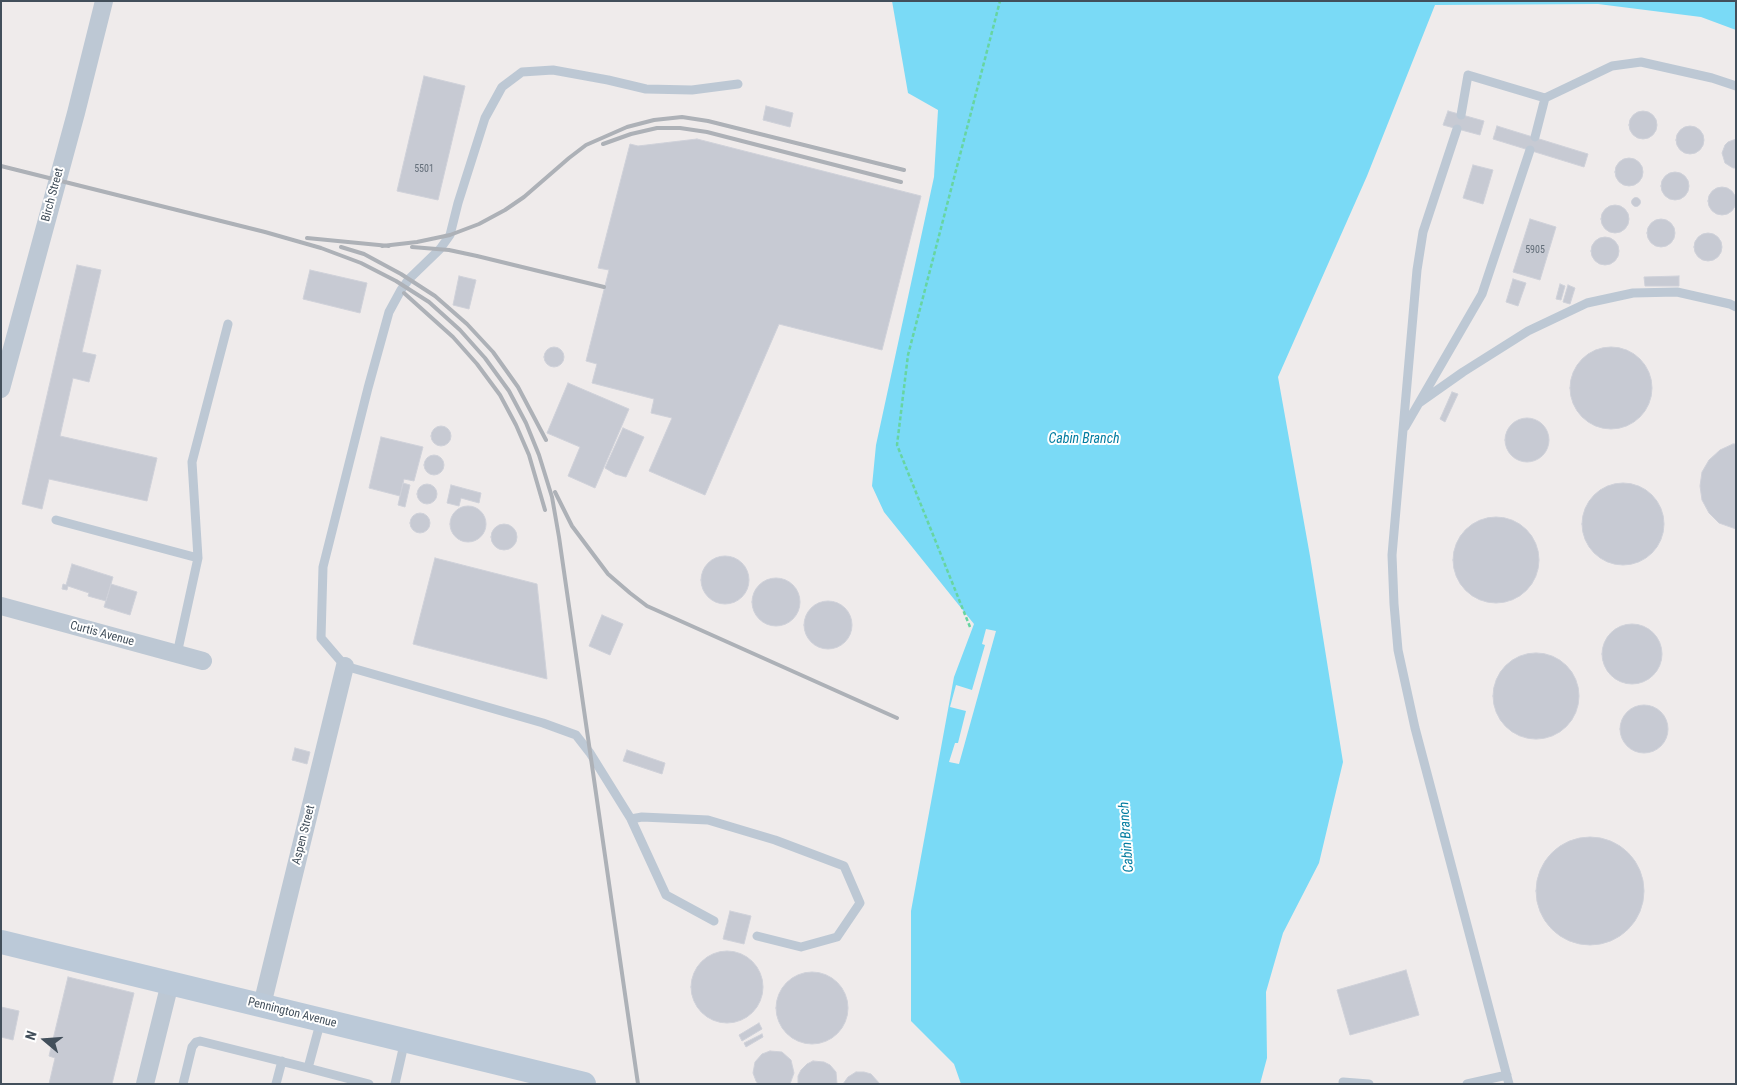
<!DOCTYPE html>
<html>
<head>
<meta charset="utf-8">
<style>
	body { margin:0 }
	#map { position:relative; width:1737px; height:1085px; overflow:hidden; background:#efebeb; font-family:"Roboto Condensed",sans-serif }
	canvas { display:block }
	.frame { position:absolute; inset:0; border:2px solid #424f5b; pointer-events:none }
	.north { position:absolute; left:20px; top:1015px; width:50px; height:50px; -webkit-text-stroke:4px #fff; paint-order:stroke; rotate:288deg; font-size:14px; font-weight:700; line-height:20px; text-align:center; color:#424f5b }
	.north::after { content:''; display:block; margin:auto; width:18px; height:22px; background:#424f5b; clip-path:polygon(50% 0,100% 100%,50% 72%,0 100%) }
</style>
</head>
<body>
<div id="map">
<canvas width="1737" height="1085"></canvas>
<div class="frame"></div>
<div class="north">N</div>
</div>
<script>
const ctx = document.querySelector('canvas').getContext('2d');
ctx.lineJoin = 'round';
function fillPath(path, color) { ctx.fillStyle = color; ctx.fill(path, 'evenodd'); }
const poly = rows => new Path2D(rows.map(r => 'M' + r).join(''));
function stroke(path, color, width, dash) { ctx.strokeStyle = color; ctx.lineWidth = width; ctx.lineCap = dash ? 'butt' : 'round'; ctx.setLineDash(dash || []); ctx.stroke(path); }
function label(font, color, halo, rows, align = 'center') {
  ctx.font = font + ' "Roboto Condensed",sans-serif'; ctx.lineWidth = 4; ctx.setLineDash([]); ctx.textBaseline = 'middle'; ctx.strokeStyle = halo; ctx.fillStyle = color; for (const [text, x, y, turn = 0] of rows) {
    ctx.save(); ctx.translate(x, y); ctx.rotate((+turn || 0) * Math.PI / 180); ctx.textAlign = isNaN(turn) ? turn : align; if (halo) ctx.strokeText(text, 0, 0); ctx.fillText(text, 0, 0); ctx.restore();
  }
}
fillPath(poly([
	[892,1,1736,1,1736,30,1701,17,1598,4,1435,5,1367,176,1278,377,1310,556,1343,762,1319,863,1283,933,1266,992,1267,1058,1260,1084,961,1084,954,1064,911,1021,911,911,954,677,974,624,884,512,872,486,876,445,934,177,938,110,908,93]
]), '#7adaf6');
fillPath(poly([
	[986,629,996,631,959,764,949,762,955,743,958,743,966,711,950,707,956,685,972,690,985,645,982,644]
]), '#efebeb');
const building = poly([
	[424,76,465,86,438,200,397,191,424,76],
	[766,106,793,113,790,127,763,120,766,106],
	'1629 125a14 14 0 1 1 28 0a14 14 0 1 1-28 0Z',
	[1448,111,1484,121,1480,135,1443,125,1448,111],
	'1676 140a14 14 0 1 1 28 0a14 14 0 1 1-28 0Z',
	[1497,126,1588,154,1584,167,1493,139,1497,126],
	[697,139,921,196,882,350,779,324,705,495,649,471,672,418,651,413,654,399,592,383,597,364,586,361,609,270,598,268,630,144,638,146,697,139],
	[1736,139,1736,168,1733,168,1725,163,1722,153,1725,145,1728,142,1736,139],
	'1615 172a14 14 0 1 1 28 0a14 14 0 1 1-28 0Z',
	[1473,165,1493,170,1483,204,1463,198,1473,165],
	'1661 186a14 14 0 1 1 28 0a14 14 0 1 1-28 0Z',
	'1708 201a14 14 0 1 1 28 0a14 14 0 1 1-28 0Z',
	'1631.5 202a4.5 4.5 0 1 1 9 0a4.5 4.5 0 1 1-9 0Z',
	'1601 219a14 14 0 1 1 28 0a14 14 0 1 1-28 0Z',
	'1647 233a14 14 0 1 1 28 0a14 14 0 1 1-28 0Z',
	[1530,219,1556,227,1540,280,1513,272,1530,219],
	'1694 247a14 14 0 1 1 28 0a14 14 0 1 1-28 0Z',
	'1591 251a14 14 0 1 1 28 0a14 14 0 1 1-28 0Z',
	[77,265,101,270,82,352,96,355,89,382,73,378,60,436,157,458,147,501,49,479,42,509,22,504,77,265],
	[310,270,367,283,360,313,303,299,310,270],
	[459,276,476,280,469,309,453,305,459,276],
	[1679,276,1679,286,1645,286,1644,277,1679,276],
	[1513,279,1526,283,1518,306,1506,302,1513,279],
	[1560,284,1565,286,1561,300,1556,299,1560,284],
	[1568,285,1575,288,1570,304,1563,302,1568,285],
	'1570 388a41 41 0 1 1 82 0a41 41 0 1 1-82 0Z',
	'544 357a10 10 0 1 1 20 0a10 10 0 1 1-20 0Z',
	[568,383,629,409,595,488,568,476,580,447,547,433,568,383],
	[1452,392,1458,394,1445,422,1440,419,1452,392],
	'1505 440a22 22 0 1 1 44 0a22 22 0 1 1-44 0Z',
	'431 436a10 10 0 1 1 20 0a10 10 0 1 1-20 0Z',
	[623,428,644,437,626,477,615,474,605,468,623,428],
	[381,437,423,447,414,481,404,479,400,496,369,488,381,437],
	[1733,444,1736,444,1736,529,1719,523,1709,513,1702,500,1700,486,1702,472,1709,460,1720,450,1733,444],
	'424 465a10 10 0 1 1 20 0a10 10 0 1 1-20 0Z',
	[403,483,410,485,405,507,398,505,403,483],
	'1582 524a41 41 0 1 1 82 0a41 41 0 1 1-82 0Z',
	'417 494a10 10 0 1 1 20 0a10 10 0 1 1-20 0Z',
	[451,485,481,493,479,503,461,498,459,506,447,503,451,485],
	'450 524a18 18 0 1 1 36 0a18 18 0 1 1-36 0Z',
	'410 523a10 10 0 1 1 20 0a10 10 0 1 1-20 0Z',
	'1453 560a43 43 0 1 1 86 0a43 43 0 1 1-86 0Z',
	'491 537a13 13 0 1 1 26 0a13 13 0 1 1-26 0Z',
	'701 580a24 24 0 1 1 48 0a24 24 0 1 1-48 0Z',
	[435,558,537,584,547,679,413,644,435,558],
	[72,564,113,577,106,601,88,596,89,593,68,586,67,590,62,589,63,584,66,585,72,564],
	'752 602a24 24 0 1 1 48 0a24 24 0 1 1-48 0Z',
	[111,584,137,592,130,615,104,607,111,584],
	'804 625a24 24 0 1 1 48 0a24 24 0 1 1-48 0Z',
	[602,615,623,624,610,655,589,646,602,615],
	'1602 654a30 30 0 1 1 60 0a30 30 0 1 1-60 0Z',
	'1493 696a43 43 0 1 1 86 0a43 43 0 1 1-86 0Z',
	'1620 729a24 24 0 1 1 48 0a24 24 0 1 1-48 0Z',
	[295,748,310,752,307,764,292,760,295,748],
	[627,750,665,763,662,774,623,761,627,750],
	'1536 891a54 54 0 1 1 108 0a54 54 0 1 1-108 0Z',
	[730,911,751,916,744,944,723,939,730,911],
	'691 987a36 36 0 1 1 72 0a36 36 0 1 1-72 0Z',
	[1406,970,1419,1015,1350,1035,1337,990,1406,970],
	'776 1008a36 36 0 1 1 72 0a36 36 0 1 1-72 0Z',
	[68,977,134,993,112,1084,49,1084,55,1058,49,1056,68,977],
	[1,1007,19,1011,13,1040,1,1037,1,1007],
	[759,1023,762,1029,742,1041,739,1035,759,1023],
	[762,1034,763,1037,746,1047,744,1043,762,1034],
	[770,1051,782,1052,791,1060,794,1073,790,1084,758,1084,756,1081,753,1073,755,1062,762,1054,770,1051],
	[813,1061,824,1062,830,1065,836,1072,837,1084,798,1084,798,1076,801,1070,807,1064,813,1061],
	[856,1072,864,1072,871,1074,880,1084,843,1084,848,1077,856,1072]
]);
fillPath(building, '#c7cad3');
stroke(building, '#cfd1d9', 1);
stroke(poly([
	[970,627,897,445,908,355,1000,1]
]), '#67d5a1', 2.5, [4, 2.5]);
stroke(poly([
	[1545,98,1612,66,1641,62,1712,78,1736,86],
	[1461,115,1468,75,1545,98,1535,137],
	[1457,129,1423,232,1417,270,1392,555,1394,604,1398,650,1415,728,1509,1084],
	[1419,403,1463,372,1528,331,1587,303,1633,293,1677,292,1730,304,1736,307],
	[1405,427,1482,294,1530,150],
	[56,520,198,558],
	[177,654,198,558,192,462,228,324],
	[631,819,642,817,708,820,775,840,844,866,860,903,837,937,801,947,757,936],
	[714,921,666,895,631,819,590,753,576,735,543,723,345,666,321,638,323,567,368,388,389,312,401,290,409,279,440,249,450,235,458,203,485,118,502,87,522,72,553,70,608,80,646,89,692,90,738,84],
	[308,1068,369,1084],
	[1343,1082,1369,1084],
	[183,1084,192,1047,196,1042,200,1041,308,1068,321,1020],
	[276,1084,282,1061],
	[395,1084,405,1040],
	[1467,1084,1507,1075]
]), '#bdc8d4', 9);
stroke(poly([
	[1,389,76,113,104,1],
	[1,606,203,661],
	[262,1005,345,666],
	[145,1084,170,983]
]), '#bdc8d4', 18);
stroke(poly([
	[1,942,584,1084]
]), '#bbc9d8', 24);
stroke(poly([
	[603,144,631,134,657,128,680,128,707,132,901,182],
	[1,166,265,232,321,248,361,263,396,281,429,302,460,330,485,358,509,391,526,423,539,455,552,497,559,537,638,1084],
	[307,238,389,246],
	[382,246,417,242,450,235,479,224,505,210,524,197,569,158,586,145,627,127,654,120,682,117,708,121,904,170],
	[341,247,364,254,401,274,435,296,467,324,493,352,518,387,546,440],
	[412,247,449,250,477,256,604,287],
	[404,293,453,337,477,364,500,395,516,425,529,455,545,510],
	[555,492,572,526,608,574,630,593,647,606,897,718]
]), '#adb1b7', 4);
label('10px', '#636e79', null, [
	["5501",424,169],
	["5905",1535,250]
]);
label('12px', '#424f5b', '#fff', [
	["Birch Street",53,195,-75],
	["Curtis Avenue",102,634,15],
	["Aspen Street",304,835,-76],
	["Pennington Avenue",292,1013,14]
]);
label('italic 14px', '#027ca0', '#fff', [
	["Cabin Branch",1084,439],
	["Cabin Branch",1127,837,-94]
]);
</script>
</body>
</html>
